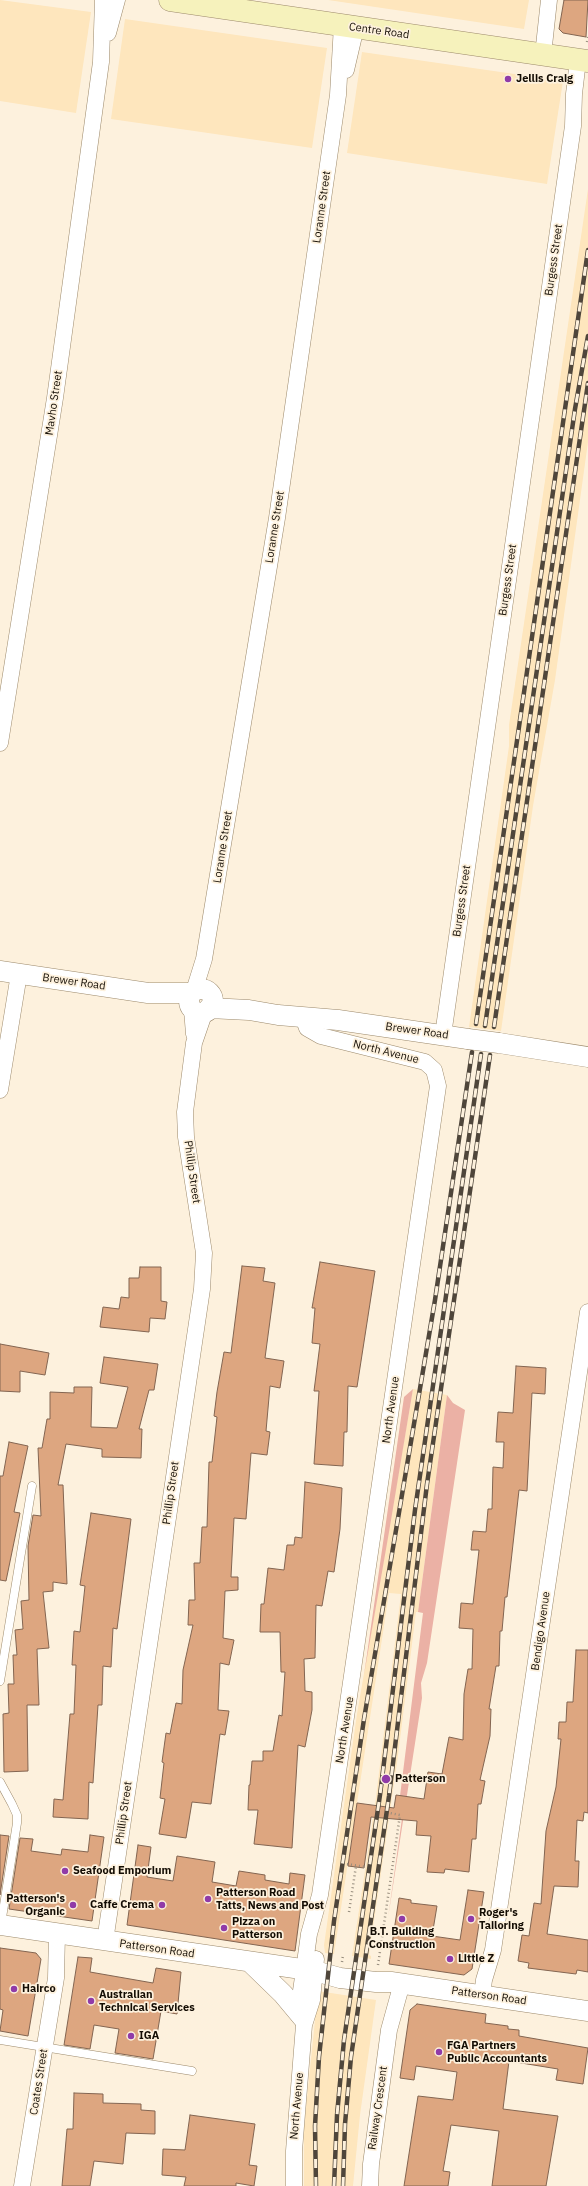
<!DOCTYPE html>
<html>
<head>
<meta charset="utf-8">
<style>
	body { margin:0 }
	canvas { display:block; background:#fdf1dd }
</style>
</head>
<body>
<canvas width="588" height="2186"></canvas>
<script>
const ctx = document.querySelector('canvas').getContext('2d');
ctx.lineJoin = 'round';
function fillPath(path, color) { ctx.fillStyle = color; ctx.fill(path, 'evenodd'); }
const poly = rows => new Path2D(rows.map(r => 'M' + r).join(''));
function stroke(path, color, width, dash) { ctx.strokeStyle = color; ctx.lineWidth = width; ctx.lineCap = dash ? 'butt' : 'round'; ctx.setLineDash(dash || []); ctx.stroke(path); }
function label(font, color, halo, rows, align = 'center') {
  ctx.font = font + ' "IBM Plex Sans",sans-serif'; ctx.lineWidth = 3.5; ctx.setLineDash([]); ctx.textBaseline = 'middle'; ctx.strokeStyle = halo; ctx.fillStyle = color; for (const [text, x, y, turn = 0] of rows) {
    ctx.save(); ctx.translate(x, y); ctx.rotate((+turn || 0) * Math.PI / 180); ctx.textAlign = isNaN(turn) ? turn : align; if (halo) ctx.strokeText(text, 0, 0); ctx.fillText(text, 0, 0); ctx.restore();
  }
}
fillPath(poly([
	[0,0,91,12,76,113,0,101],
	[328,0,529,0,524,29],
	[125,19,327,48,312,148,111,119],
	[362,52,563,81,547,184,347,153],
	[588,189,588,442,555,680,533,806,501,1031,469,1027,509,746,509,725],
	[413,1389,447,1395,418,1612,416,1612,397,1763,369,1955,371,1956,371,1959,352,1956,375,1805,401,1594,389,1593,334,1954,325,1953,324,1945,357,1714],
	[318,1991,376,2000,360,2115,353,2186,304,2186,304,2127]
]), '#fee6bd');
fillPath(poly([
	[413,1389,389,1532,364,1675,404,1397],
	[447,1395,453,1403,465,1410,427,1663,421,1683,422,1698,388,1918,405,1797,400,1796,423,1613,418,1612]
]), '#ebb1a5');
const building = poly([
	[564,0,588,0,586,37,563,33,559,29,564,0],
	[320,1262,375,1271,357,1387,348,1386,347,1432,344,1432,343,1466,314,1464,319,1391,314,1391,320,1344,312,1343,315,1308,312,1308,320,1262],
	[242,1266,265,1268,263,1281,275,1283,265,1358,284,1361,280,1388,270,1386,266,1431,270,1432,267,1455,251,1453,246,1519,234,1518,231,1577,238,1577,238,1590,225,1591,223,1638,234,1640,229,1665,220,1663,218,1710,229,1711,225,1735,220,1734,211,1804,192,1802,186,1838,159,1834,165,1799,160,1798,164,1763,162,1762,166,1733,170,1734,176,1703,182,1704,183,1670,193,1625,188,1625,189,1600,195,1600,194,1563,200,1563,202,1527,207,1527,209,1462,212,1462,217,1417,214,1416,217,1392,224,1352,231,1353,242,1266],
	[140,1267,161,1267,161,1301,167,1302,165,1319,150,1318,149,1332,100,1327,103,1307,119,1309,121,1297,129,1298,129,1278,139,1278,140,1267],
	[0,1344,49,1353,45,1375,20,1371,20,1392,0,1391,0,1344],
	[104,1357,158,1364,154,1390,149,1390,139,1429,142,1429,141,1458,102,1457,102,1449,66,1444,58,1485,63,1485,67,1584,53,1582,53,1591,43,1592,49,1648,37,1649,39,1705,27,1705,28,1771,4,1772,3,1714,9,1713,8,1684,14,1684,13,1655,17,1655,15,1630,23,1629,21,1601,29,1600,28,1546,33,1515,41,1516,38,1448,42,1448,47,1419,50,1419,50,1392,74,1393,74,1387,92,1387,91,1427,117,1428,128,1387,100,1383,104,1357],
	[516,1366,546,1368,545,1394,532,1393,527,1491,519,1490,510,1571,507,1597,505,1597,502,1631,500,1631,499,1666,496,1666,489,1709,491,1709,490,1736,480,1780,485,1781,481,1804,478,1804,476,1839,472,1839,469,1872,445,1869,444,1873,427,1872,431,1836,416,1835,417,1821,371,1817,364,1868,348,1866,357,1803,394,1808,396,1795,424,1799,428,1772,442,1774,449,1737,463,1740,464,1694,468,1669,472,1669,473,1629,459,1628,461,1603,473,1604,479,1550,471,1550,473,1531,486,1532,488,1509,492,1509,493,1467,503,1468,504,1442,496,1442,498,1412,513,1413,516,1366],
	[9,1442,28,1446,14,1512,20,1513,6,1581,0,1580,0,1476,3,1476,9,1442],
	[305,1482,342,1488,340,1529,334,1572,328,1571,322,1606,316,1605,315,1658,304,1659,305,1691,312,1692,312,1710,305,1747,298,1745,292,1848,254,1844,258,1810,248,1810,249,1785,250,1785,252,1761,263,1761,263,1751,273,1751,279,1715,282,1716,285,1672,281,1672,280,1632,260,1632,261,1604,264,1604,268,1568,284,1570,287,1545,294,1545,295,1537,302,1538,305,1482],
	[91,1513,131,1519,117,1629,113,1628,111,1667,103,1666,102,1705,98,1705,93,1783,89,1782,88,1819,53,1817,54,1799,63,1800,70,1714,74,1714,76,1665,72,1665,74,1631,80,1632,85,1586,80,1585,91,1513],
	[576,1650,588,1650,588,1813,584,1812,583,1821,577,1820,575,1861,579,1861,578,1887,554,1886,547,1934,588,1940,588,1972,577,1970,576,1974,528,1968,529,1963,518,1961,522,1935,529,1936,534,1903,541,1904,546,1831,556,1787,561,1739,558,1739,559,1722,566,1722,567,1702,573,1702,576,1650],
	[0,1835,9,1836,0,1895,0,1835],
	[90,1835,104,1837,92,1921,9,1909,20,1838,33,1839,31,1851,61,1855,62,1849,88,1852,90,1835],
	[138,1845,151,1847,147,1877,173,1881,177,1856,215,1862,212,1882,236,1886,239,1871,265,1875,265,1880,289,1884,290,1873,305,1875,295,1951,127,1925,138,1845],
	[468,1890,484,1892,472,1969,464,1975,389,1964,399,1898,411,1900,411,1903,437,1906,432,1936,460,1940,468,1890],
	[0,1948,36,1953,41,1959,28,2036,0,2031,3,2010,0,2009,0,1948],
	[78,1957,92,1958,90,1972,153,1983,156,1968,181,1972,177,2014,161,2011,153,2059,115,2053,119,2029,94,2025,90,2049,64,2045,78,1957],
	[417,2004,486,2014,485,2023,508,2026,508,2029,519,2030,519,2036,588,2048,583,2084,556,2080,558,2069,509,2061,503,2109,558,2116,546,2186,492,2186,499,2131,451,2125,443,2171,450,2172,448,2186,404,2186,418,2096,453,2100,457,2072,416,2066,414,2080,400,2078,410,2010,417,2004],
	[74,2093,103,2094,103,2103,141,2104,141,2110,155,2111,155,2134,126,2133,123,2164,94,2161,90,2186,62,2186,67,2129,73,2129,74,2093],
	[190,2115,255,2124,249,2165,257,2166,254,2186,236,2183,236,2186,184,2186,186,2177,162,2175,163,2149,185,2150,190,2115]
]);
fillPath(building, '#dda680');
stroke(building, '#836551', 1);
const service = poly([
	[0,1681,32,1486],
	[0,1782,12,1804,17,1815,17,1823,1,1924],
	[0,2040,192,2071]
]);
const minor = poly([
	[108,33,117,0],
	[543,55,549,0],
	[346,70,356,27],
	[0,743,55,398,101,62,103,0],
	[194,991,204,959,277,518,338,95,342,25],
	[192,1009,194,1034],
	[303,1017,307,1028,321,1036,425,1062,434,1070,438,1086,320,1895,309,1934,304,1970,300,1998,304,2021],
	[443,1035,573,126,574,94,578,60],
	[0,1090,19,974],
	[105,1941,202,1289,204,1253,186,1137,185,1112,194,1043,205,1011],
	[482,1995,484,1980,493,1950,588,1312],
	[22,2186,56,1978,57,1934],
	[294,2186,294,2151,304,2025,312,2000,316,1959],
	[370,2186,371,2164,389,2030,402,1983]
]);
const tertiary = poly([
	[0,971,148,993,192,993],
	'189 1001a12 12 0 1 1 24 0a12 12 0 1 1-24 0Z',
	[209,1008,249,1010,278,1015,338,1020,468,1039],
	[499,1043,588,1057],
	[0,1925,315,1971,340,1978,376,1982,391,1982,588,2011],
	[250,1962,283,1994,303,2018]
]);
const secondary = poly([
	[170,0,588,61]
]);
stroke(service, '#9c896b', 9);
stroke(minor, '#9c896b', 17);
stroke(tertiary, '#9c896b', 21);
stroke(secondary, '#9c896b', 23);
stroke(poly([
	[587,42,588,36],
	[347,1864,366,1867],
	[349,1912,356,1866],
	[342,1962,343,1955],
	[378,1965,400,1815,390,1813]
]), '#968c7d', 2.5, [1, 3]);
stroke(service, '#fff', 8);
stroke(minor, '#fff', 16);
stroke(tertiary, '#fff', 20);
stroke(secondary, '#f6f2bc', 22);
const rail = poly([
	[476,1024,588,250],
	[485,1026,575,409,588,336],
	[494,1027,588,383],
	[316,2186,315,2126,319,2057,334,1921,364,1719,435,1300,472,1052],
	[334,2186,337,2115,344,2040,380,1795,415,1510,481,1054],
	[343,2186,345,2124,351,2057,389,1796,427,1484,490,1055]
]);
stroke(rail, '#4f463b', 4.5);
stroke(rail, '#fdf1dd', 3, [9]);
const tertiaryBridge = poly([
	[468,1039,499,1043]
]);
stroke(tertiaryBridge, '#9c896b', 21, []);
stroke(tertiaryBridge, '#fff', 20);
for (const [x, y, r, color] of [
	[508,79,4,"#903ba8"],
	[386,1779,5,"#903ba8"],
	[65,1871,4,"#903ba8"],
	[208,1899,4,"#903ba8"],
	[73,1905,4,"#903ba8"],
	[162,1905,4,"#903ba8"],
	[402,1919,4,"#903ba8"],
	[471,1919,4,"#903ba8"],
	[224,1928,4,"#903ba8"],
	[450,1959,4,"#903ba8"],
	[14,1989,4,"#903ba8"],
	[91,2001,4,"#903ba8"],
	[131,2036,4,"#903ba8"],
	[439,2052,4,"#903ba8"]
]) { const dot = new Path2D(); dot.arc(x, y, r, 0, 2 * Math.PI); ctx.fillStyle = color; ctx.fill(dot); stroke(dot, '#fdf1dd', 1.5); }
label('11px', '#130c03', '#fdf1dd', [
	["Centre Road",379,31,8],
	["Loranne Street",322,207,-82],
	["Burgess Street",554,260,-82],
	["Mavho Street",54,403,-82],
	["Loranne Street",275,527,-81],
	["Burgess Street",508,580,-82],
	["Loranne Street",223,847,-81],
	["Burgess Street",462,901,-82],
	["Brewer Road",74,982,8],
	["Brewer Road",417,1031,8],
	["North Avenue",386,1052,14],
	["Phillip Street",192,1172,82],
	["North Avenue",391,1410,-82],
	["Phillip Street",171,1493,-82],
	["Bendigo Avenue",541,1631,-82],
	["North Avenue",345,1730,-81],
	["Phillip Street",124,1813,-82],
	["Patterson Road",157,1949,8],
	["Patterson Road",489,1996,8],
	["Coates Street",39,2082,-81],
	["North Avenue",297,2106,-85],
	["Railway Crescent",378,2108,-82]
]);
label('bold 11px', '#130c03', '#fdf1dd', [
	["Jellis Craig",516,79],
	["Patterson",395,1779],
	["Seafood Emporium",73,1871],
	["Patterson Road",216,1893],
	["Tatts, News and Post",216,1906],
	["Patterson's",65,1899,"right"],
	["Organic",65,1912,"right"],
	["Caffe Crema",154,1905,"right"],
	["Roger's",479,1913],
	["Tailoring",479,1926],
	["Pizza on",232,1922],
	["Patterson",232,1935],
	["B.T. Building",402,1932,"center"],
	["Construction",402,1945,"center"],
	["Little Z",458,1959],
	["Hairco",22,1989],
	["Australian",99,1995],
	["Technical Services",99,2008],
	["IGA",139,2036],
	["FGA Partners",447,2046],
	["Public Accountants",447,2059]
], 'left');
</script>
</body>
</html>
